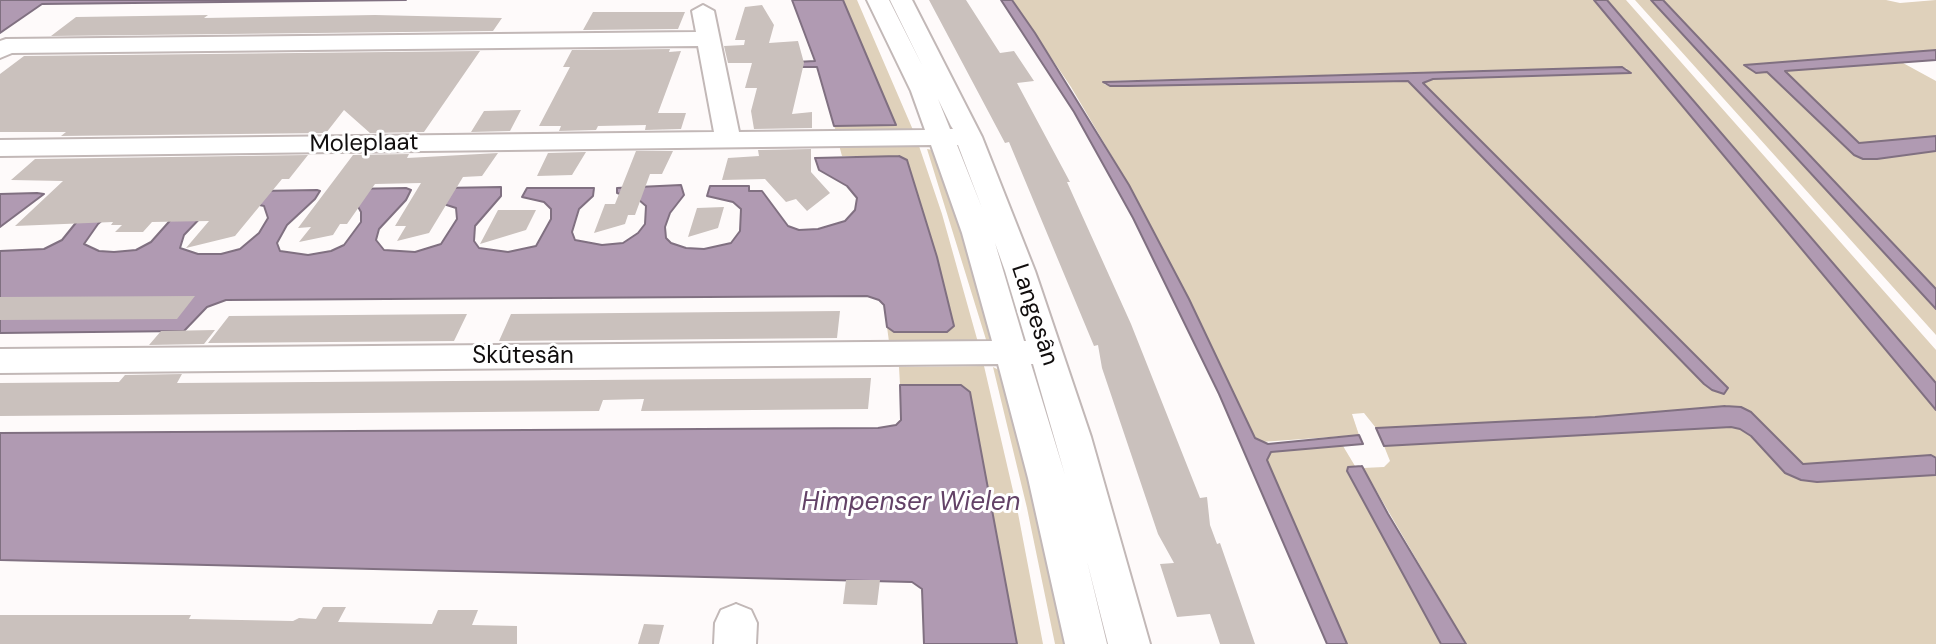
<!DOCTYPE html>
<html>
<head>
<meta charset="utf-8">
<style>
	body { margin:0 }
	canvas { display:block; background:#fefafa }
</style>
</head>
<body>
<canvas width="1936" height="644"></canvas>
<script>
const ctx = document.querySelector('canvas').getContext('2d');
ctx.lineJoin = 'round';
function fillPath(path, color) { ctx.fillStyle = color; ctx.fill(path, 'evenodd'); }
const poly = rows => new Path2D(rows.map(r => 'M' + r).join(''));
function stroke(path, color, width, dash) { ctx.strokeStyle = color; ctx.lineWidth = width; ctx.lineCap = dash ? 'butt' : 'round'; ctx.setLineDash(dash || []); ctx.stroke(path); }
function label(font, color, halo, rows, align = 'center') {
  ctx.font = font + ' "DM Sans",sans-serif'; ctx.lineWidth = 6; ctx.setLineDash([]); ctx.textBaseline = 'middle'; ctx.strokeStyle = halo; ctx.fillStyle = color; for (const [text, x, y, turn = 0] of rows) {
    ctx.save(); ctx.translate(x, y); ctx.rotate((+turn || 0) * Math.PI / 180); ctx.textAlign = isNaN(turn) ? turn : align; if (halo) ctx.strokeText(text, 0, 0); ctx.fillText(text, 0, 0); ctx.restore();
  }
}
fillPath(poly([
	[843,0,857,0,913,130,836,131,834,126,895,125],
	[1012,0,1594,0,1936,410,1936,458,1931,455,1803,464,1741,407,1725,406,1595,417,1376,428,1364,413,1352,414,1359,435,1261,442,1255,438,1189,299,1129,185,1071,87],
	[1621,67,1628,69,1433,79,1423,83,1728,391,1408,81,1127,86,1105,85,1103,81],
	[1607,0,1626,0,1936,350,1936,383],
	[1635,0,1651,0,1936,309,1936,335],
	[1663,0,1886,0,1900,3,1936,0,1936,50,1745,65,1767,72,1854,155,1863,159,1936,151,1936,289],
	[1903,63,1936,81,1936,136,1859,143,1784,71],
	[898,141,919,146,942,214,979,346,890,349,887,327,894,332,947,332,954,325,907,160,899,156,842,156,839,145],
	[927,149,938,151,996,339,988,346],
	[984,366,1017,508,1043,644,1017,644,970,392,961,385,900,385,899,367],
	[993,367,1003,372,1071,644,1055,644,1027,508],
	[1731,427,1740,429,1751,436,1785,473,1817,482,1936,475,1936,644,1466,644,1363,468,1384,467,1390,461,1384,446],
	[1343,446,1355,466,1348,467,1347,472,1441,644,1347,644,1267,460,1271,452]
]), '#dfd1bb');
const water = poly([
	[0,0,406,0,42,4,0,33,0,0],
	[792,0,843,0,896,125,834,126,817,67,795,67,796,62,815,61,792,0],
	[1001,0,1012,0,1035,33,1129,185,1189,299,1255,438,1268,444,1359,435,1363,444,1271,452,1267,460,1347,644,1327,644,1219,394,1133,218,1074,112,1001,0],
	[1594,0,1607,0,1936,383,1936,410,1594,0],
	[1651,0,1663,0,1936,289,1936,309,1651,0],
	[1936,50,1936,60,1785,71,1859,143,1936,136,1936,151,1877,159,1863,159,1854,155,1767,72,1756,73,1744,65,1936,50],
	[1622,67,1631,73,1433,79,1423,83,1728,388,1724,394,1712,390,1704,384,1408,81,1127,86,1110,86,1103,82,1622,67],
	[899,156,907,160,937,257,954,326,947,332,894,332,887,327,884,305,879,300,867,296,226,300,207,307,184,331,0,333,0,251,44,249,62,240,83,214,113,211,98,224,84,244,99,251,114,252,136,250,151,242,175,215,206,212,184,235,180,248,198,254,221,254,240,249,259,233,268,218,264,206,255,204,259,191,317,190,320,191,315,199,287,225,277,243,280,251,308,255,331,251,344,245,361,222,361,212,348,189,406,188,411,190,406,200,379,229,376,240,384,250,415,252,441,244,457,219,456,208,431,200,442,188,501,187,501,196,475,226,474,241,479,248,508,252,536,246,551,219,551,209,544,202,522,197,527,188,594,188,593,196,579,209,572,232,575,240,602,245,623,243,638,233,645,224,646,206,639,200,617,193,617,188,681,185,684,195,670,213,665,227,666,238,671,243,686,248,704,249,731,243,740,231,741,209,733,202,707,196,710,186,749,186,749,191,762,191,788,226,799,230,818,229,845,221,855,210,857,198,847,186,819,170,815,158,899,156],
	[0,194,37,193,44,194,0,227,0,194],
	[900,385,961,385,970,392,1017,644,924,644,922,589,912,582,0,560,0,433,878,428,896,425,901,420,900,385],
	[1725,406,1741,407,1751,412,1803,464,1931,455,1936,458,1936,475,1817,482,1801,480,1785,473,1751,436,1740,429,1731,427,1384,446,1376,428,1595,417,1725,406],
	[1362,466,1388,514,1466,644,1441,644,1347,471,1348,467,1362,466]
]);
fillPath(water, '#b09ab2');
stroke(water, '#807081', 2);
fillPath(poly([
	[929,0,966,0,1000,53,1014,51,1034,81,1017,83,1070,182,1067,182,1131,324,1200,498,1207,497,1210,525,1217,544,1220,543,1255,644,1220,644,1210,614,1177,617,1160,564,1174,563,1158,534,1102,368,1098,345,1094,346,1009,142,1005,143],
	[762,5,774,25,769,43,798,41,804,63,792,114,812,112,812,128,754,129,751,111,757,88,745,88,752,63,728,63,724,46,744,45,745,40,735,40,745,7],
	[593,12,685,12,678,29,583,30],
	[208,15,204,18,375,15,502,18,493,31,51,36,76,17],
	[670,49,669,52,681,51,658,113,686,113,681,129,645,130,646,125,598,126,596,130,559,131,561,126,539,126,570,67,563,67,572,50],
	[480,51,424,132,370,133,344,110,326,133,61,136,66,132,0,132,0,74,24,56],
	[521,110,510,131,471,132,484,111],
	[811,149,811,172,830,193,807,211,796,199,786,202,765,179,722,180,728,158,759,156,758,150],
	[636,151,673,151,662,174,650,174,635,215,628,215,625,224,594,233,605,204,615,204],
	[586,152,572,175,537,176,548,153],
	[498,153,482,176,463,177,429,233,397,241,406,226,395,226,421,183,375,184,347,224,340,224,333,235,299,242,311,227,298,228,353,155,409,154,407,158],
	[308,155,289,179,282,179,235,236,186,248,209,221,152,222,143,232,115,232,122,225,111,225,113,222,15,226,63,181,11,180,35,159],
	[724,207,718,228,688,237,697,208],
	[498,210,536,210,526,230,480,244],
	[195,296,177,319,0,320,0,297],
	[840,311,837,338,499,341,511,314],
	[467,314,454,341,208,343,229,316],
	[215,330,204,344,149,345,161,331],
	[182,374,177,383,871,378,868,409,641,411,644,399,603,400,599,411,0,416,0,383,119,382,125,375],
	[846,580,880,580,877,605,843,604],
	[323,607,346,607,338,622,432,624,438,610,478,610,472,625,517,626,517,644,0,644,0,615,191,615,189,619,293,621,299,618,316,619],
	[644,624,664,625,659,644,638,644]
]), '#cac1bd');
const minor = poly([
	[867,0,889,0,922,65,890,0,912,0,982,137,1035,271,1091,437,1150,644,1108,644,1087,561,1107,644,1065,644,1028,478,998,364,0,373,0,349,992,341,962,233,931,145,0,156,0,140,714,132,698,46,12,53,0,58,0,41,6,39,696,32,692,11,703,5,714,11,739,132,925,130,911,91,867,0],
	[938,99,951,126,953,129,950,129,938,99],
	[957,145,958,145,982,208,957,145],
	[995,243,1005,271,1026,341,1024,341,995,243],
	[1031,364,1033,364,1065,475,1031,364],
	[736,604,751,610,757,623,756,644,714,644,715,623,721,610,736,604]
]);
stroke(minor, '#c2b8b7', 4);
fillPath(minor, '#fff');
label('24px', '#110e0e', '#fff', [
	["Moleplaat",364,144,-1],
	["Langesân",1034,315,72],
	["Skûtesân",523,357]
]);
label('italic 26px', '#634267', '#fff', [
	["Himpenser Wielen",911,503]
]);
</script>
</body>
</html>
